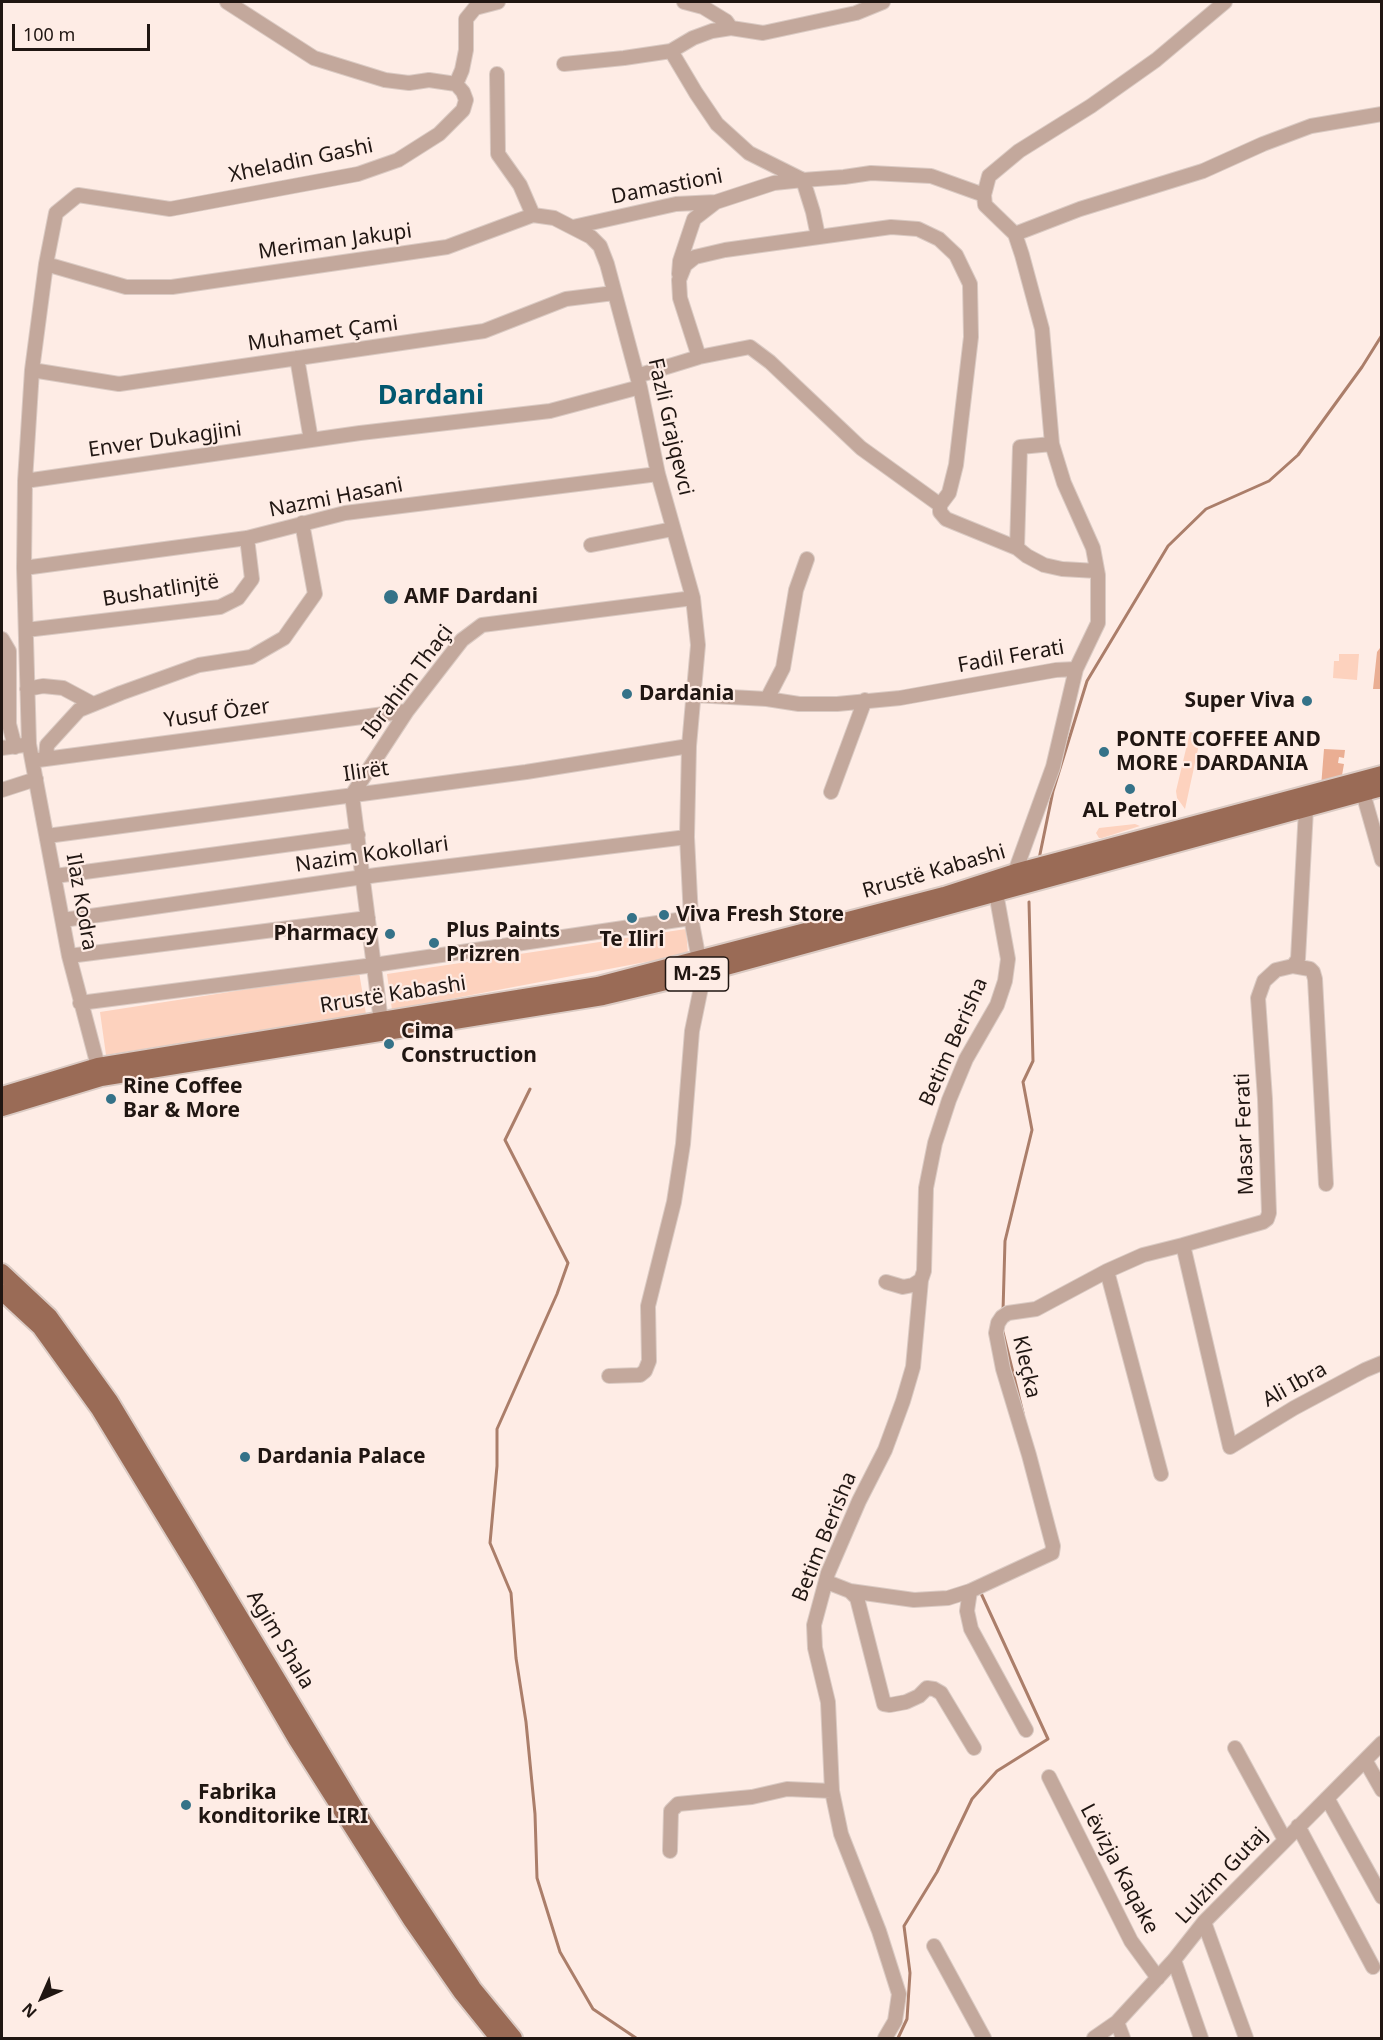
<!DOCTYPE html>
<html>
<head>
<meta charset="utf-8">
<style>
	body { margin:0 }
	#map { position:relative; width:1383px; height:2040px; overflow:hidden; background:#feece5; font-family:"Noto Sans",sans-serif }
	canvas { display:block }
	.frame { position:absolute; inset:0; border:3px solid #201612; pointer-events:none }
	.north { position:absolute; left:12px; top:1968px; width:60px; height:60px; -webkit-text-stroke:4px #feece5; paint-order:stroke; rotate:225deg; font-size:16px; font-weight:700; line-height:24px; text-align:center; color:#201612 }
	.north::after { content:''; display:block; margin:auto; width:21px; height:27px; background:#201612; clip-path:polygon(50% 0,100% 100%,50% 72%,0 100%) }
	.scale { position:absolute; left:12px; top:24px; width:138px; height:27px; box-sizing:border-box; border:3px solid #201612; border-top:0; padding-left:8px; font-size:18px; line-height:21px; white-space:nowrap; color:#201612; -webkit-text-stroke:4px #feece5; paint-order:stroke }
</style>
</head>
<body>
<div id="map">
<canvas width="1383" height="2040"></canvas>
<div class="frame"></div>
<div class="north">N</div>
<div class="scale">100 m</div>
</div>
<script>
const ctx = document.querySelector('canvas').getContext('2d');
ctx.lineJoin = 'round';
function fillPath(path, color) { ctx.fillStyle = color; ctx.fill(path, 'evenodd'); }
const poly = rows => new Path2D(rows.map(r => 'M' + r).join(''));
function stroke(path, color, width, dash) { ctx.strokeStyle = color; ctx.lineWidth = width; ctx.lineCap = dash ? 'butt' : 'round'; ctx.setLineDash(dash || []); ctx.stroke(path); }
function label(font, color, halo, rows, align = 'center') {
  ctx.font = font + ' "Noto Sans",sans-serif'; ctx.lineWidth = 4.5; ctx.setLineDash([]); ctx.textBaseline = 'middle'; ctx.strokeStyle = halo; ctx.fillStyle = color; for (const [text, x, y, turn = 0] of rows) {
    ctx.save(); ctx.translate(x, y); ctx.rotate((+turn || 0) * Math.PI / 180); ctx.textAlign = isNaN(turn) ? turn : align; if (halo) ctx.strokeText(text, 0, 0); ctx.fillText(text, 0, 0); ctx.restore();
  }
}
fillPath(poly([
	[1339,654,1359,654,1357,680,1333,678,1334,661,1339,661],
	[1190,732,1201,735,1185,809,1177,798,1176,791],
	[1135,824,1140,826,1102,838,1099,838,1096,833,1099,828],
	[686,929,688,954,392,1010,387,974],
	[359,972,366,1014,106,1055,100,1012]
]), '#fdd2be');
fillPath(poly([
	[1380,648,1381,689,1373,689,1377,652],
	[1324,749,1345,750,1344,758,1339,757,1338,763,1344,764,1341,781,1321,787]
]), '#eaae93');
stroke(poly([
	[1039,859,1053,791,1087,681,1168,546,1206,509,1269,481,1298,455,1362,367,1382,335],
	[530,1089,505,1140,568,1263,557,1294,497,1429,497,1466,490,1543,511,1593,516,1658,526,1722,535,1814,537,1878,560,1952,593,2009,636,2038],
	[1003,1311,1005,1241,1032,1130,1023,1082,1033,1061,1029,902],
	[1003,1332,1023,1413],
	[898,2038,907,2019,910,1973,904,1926,937,1872,972,1799,997,1771,1048,1739,980,1591]
]), '#ab7e6a', 3);
const minor = poly([
	[684,2,703,7,726,21,731,28],
	[671,51,696,93,717,124,749,153,803,180,844,177,871,173,931,176,984,195],
	[564,64,624,58,671,51,693,38,712,31,731,28,763,33,856,13,883,2],
	[497,74,498,154,520,185,533,215],
	[456,84,462,70,466,50,466,19,475,8,498,2],
	[573,227,676,204,716,202,774,183,803,180,813,212,818,236],
	[1015,234,1080,209,1203,171,1263,144,1311,126,1382,114],
	[46,264,126,287,172,287,447,247,533,215,554,218,591,237,600,246,607,264,640,387,658,474,693,598,698,645,689,746,687,837,691,918,699,960],
	[679,274,680,261,694,219,716,202],
	[699,357,680,298,679,280,685,265,695,257,725,250,891,227,918,229,939,239,956,255,970,284,971,337,956,465,949,493,940,505],
	[297,358,311,440],
	[32,370,119,384,484,331,566,299,614,293],
	[637,376,699,357,750,347,770,362,861,448,940,505,940,512,946,519,1017,548],
	[1052,444,1020,447,1017,548,1027,556,1044,565,1062,569,1097,571],
	[25,481,360,433,550,411,640,387],
	[591,545,673,529],
	[24,568,247,538,345,513,658,474],
	[26,630,220,607,238,598,252,579,247,538],
	[2,639,9,651,9,724,15,747],
	[27,689,43,686,63,688,93,704],
	[694,695,767,699,799,704,837,704,900,698,1056,670,1076,669,1098,623,1098,575,1093,548,1064,483,1052,444,1042,329,1022,255,1015,234,985,205,984,195,989,176,1019,151,1091,106,1156,60,1225,2],
	[767,699,783,668,796,590,807,559],
	[2,748,24,745],
	[46,758,47,745,79,710,121,693,199,665,251,657,284,638,315,594,302,523],
	[38,760,407,711],
	[2,790,36,779],
	[831,792,865,700],
	[1363,793,1382,860],
	[47,836,526,772,689,746],
	[1015,872,1053,767,1076,669],
	[55,876,358,835],
	[63,920,377,875,687,837],
	[69,956,368,918],
	[1293,966,1298,959,1306,809],
	[80,1003,374,965,691,918],
	[382,1029,352,795,407,711,462,640,482,625,693,598],
	[98,1066,69,956,29,744,24,568,25,481,32,370,46,264,56,213,78,195,170,209,358,174,398,160,439,134,463,110,466,100,463,92,456,84,429,80,409,83,385,80,314,58,227,2],
	[1326,1184,1315,979,1313,972,1310,969,1293,966,1276,970,1264,981,1258,998,1265,1099,1269,1213,1267,1219,1263,1222,1183,1245,1230,1447,1294,1408,1365,1370,1382,1363],
	[1107,1271,1161,1474],
	[886,1282,903,1287,913,1285,921,1280,924,1271,926,1188,935,1143,949,1100,966,1059,997,1005,1005,981,1008,959,996,893],
	[609,1376,640,1375,645,1371,649,1361,648,1306,674,1202,683,1144,692,1031,704,973],
	[827,1582,850,1591,914,1600,948,1598,970,1591,1052,1553,1053,1546,1029,1455,1003,1369,996,1333,998,1323,1002,1317,1008,1313,1036,1309,1107,1271,1143,1255,1183,1245],
	[850,1591,857,1598,884,1704,890,1705,906,1702,919,1696,927,1688,934,1689,941,1693,974,1748],
	[970,1591,967,1611,971,1629,1026,1730],
	[1235,1748,1285,1840],
	[1365,1760,1382,1790],
	[1049,1777,1131,1941,1158,1978],
	[1327,1798,1382,1897],
	[1298,1826,1373,1967],
	[670,1851,671,1811,678,1804,752,1797,787,1789,832,1791],
	[1204,1922,1246,2038],
	[934,1946,984,2038],
	[1174,1960,1201,2038],
	[1117,2022,1123,2038],
	[885,2038,895,2021,899,1994,879,1931,841,1834,832,1791,828,1702,815,1648,814,1625,828,1573,859,1501,885,1450,903,1401,913,1367,921,1280],
	[1094,2038,1117,2022,1174,1960,1204,1922,1382,1743]
]);
const major = poly([
	[2,1095,98,1066,598,985,944,895,1015,872,1382,774],
	[2,1108,101,1078,603,997,704,973,1382,788],
	[2,1272,49,1316,110,1401,358,1813,473,1988,514,2038],
	[2,1292,40,1327,99,1409,202,1578,296,1739,411,1920,461,1992,498,2038]
]);
stroke(minor, '#dacac3', 16);
stroke(major, '#dacac3', 20);
stroke(minor, '#c3a89c', 14);
stroke(major, '#9a6b56', 16);
for (const [x, y, r, color] of [
	[391,597,8,"#357288"],
	[627,694,6,"#357288"],
	[1307,701,6,"#357288"],
	[1104,752,6,"#357288"],
	[1130,789,6,"#357288"],
	[664,915,6,"#357288"],
	[632,918,6,"#357288"],
	[390,934,6,"#357288"],
	[434,943,6,"#357288"],
	[389,1044,6,"#357288"],
	[111,1099,6,"#357288"],
	[245,1457,6,"#357288"],
	[186,1805,6,"#357288"]
]) { const dot = new Path2D(); dot.arc(x, y, r, 0, 2 * Math.PI); ctx.fillStyle = color; ctx.fill(dot); stroke(dot, '#feece5', 2); }
for (const [x, y, w] of [
	[697,974,63]
]) { const box = new Path2D(); box.roundRect(x - w / 2, y - 17, w, 34, 4.5); ctx.fillStyle = '#feece5'; ctx.fill(box); stroke(box, '#201612', 1.5); }
label('bold 20px', '#201612', null, [
	["M-25",697,974]
]);
label('21px', '#201612', '#feece5', [
	["Xheladin Gashi",301,161,-12],
	["Damastioni",667,187,-11],
	["Meriman Jakupi",335,242,-8],
	["Muhamet Çami",323,334,-8],
	["Fazli Grajqevci",670,427,77],
	["Enver Dukagjini",165,440,-8],
	["Nazmi Hasani",336,498,-11],
	["Bushatlinjtë",161,591,-9],
	["Fadil Ferati",1011,657,-10],
	["Ibrahim Thaçi",408,682,-53],
	["Yusuf Özer",217,714,-8],
	["Ilirët",366,772,-8],
	["Nazim Kokollari",372,855,-8],
	["Rrustë Kabashi",934,872,-16],
	["Ilaz Kodra",81,902,80],
	["Rrustë Kabashi",393,995,-9],
	["Betim Berisha",954,1042,-66],
	["Masar Ferati",1245,1134,-92],
	["Kleçka",1026,1367,77],
	["Ali Ibra",1295,1385,-29],
	["Betim Berisha",825,1537,-68],
	["Agim Shala",280,1640,59],
	["Lëvizja Kaqake",1119,1869,62],
	["Lulzim Gutaj",1222,1876,-47]
]);
label('bold 21px', '#201612', '#feece5', [
	["AMF Dardani",404,597],
	["Dardania",639,694],
	["Super Viva",1295,701,"right"],
	["PONTE COFFEE AND",1116,740],
	["MORE - DARDANIA",1116,764],
	["AL Petrol",1130,811,"center"],
	["Viva Fresh Store",676,915],
	["Plus Paints",446,931],
	["Prizren",446,955],
	["Pharmacy",378,934,"right"],
	["Te Iliri",632,940,"center"],
	["Cima",401,1032],
	["Construction",401,1056],
	["Rine Coffee",123,1087],
	["Bar & More",123,1111],
	["Dardania Palace",257,1457],
	["Fabrika",198,1793],
	["konditorike LIRI",198,1817]
], 'left');
label('bold 27px', '#01576f', '#feece5', [
	["Dardani",431,396]
]);
</script>
</body>
</html>
